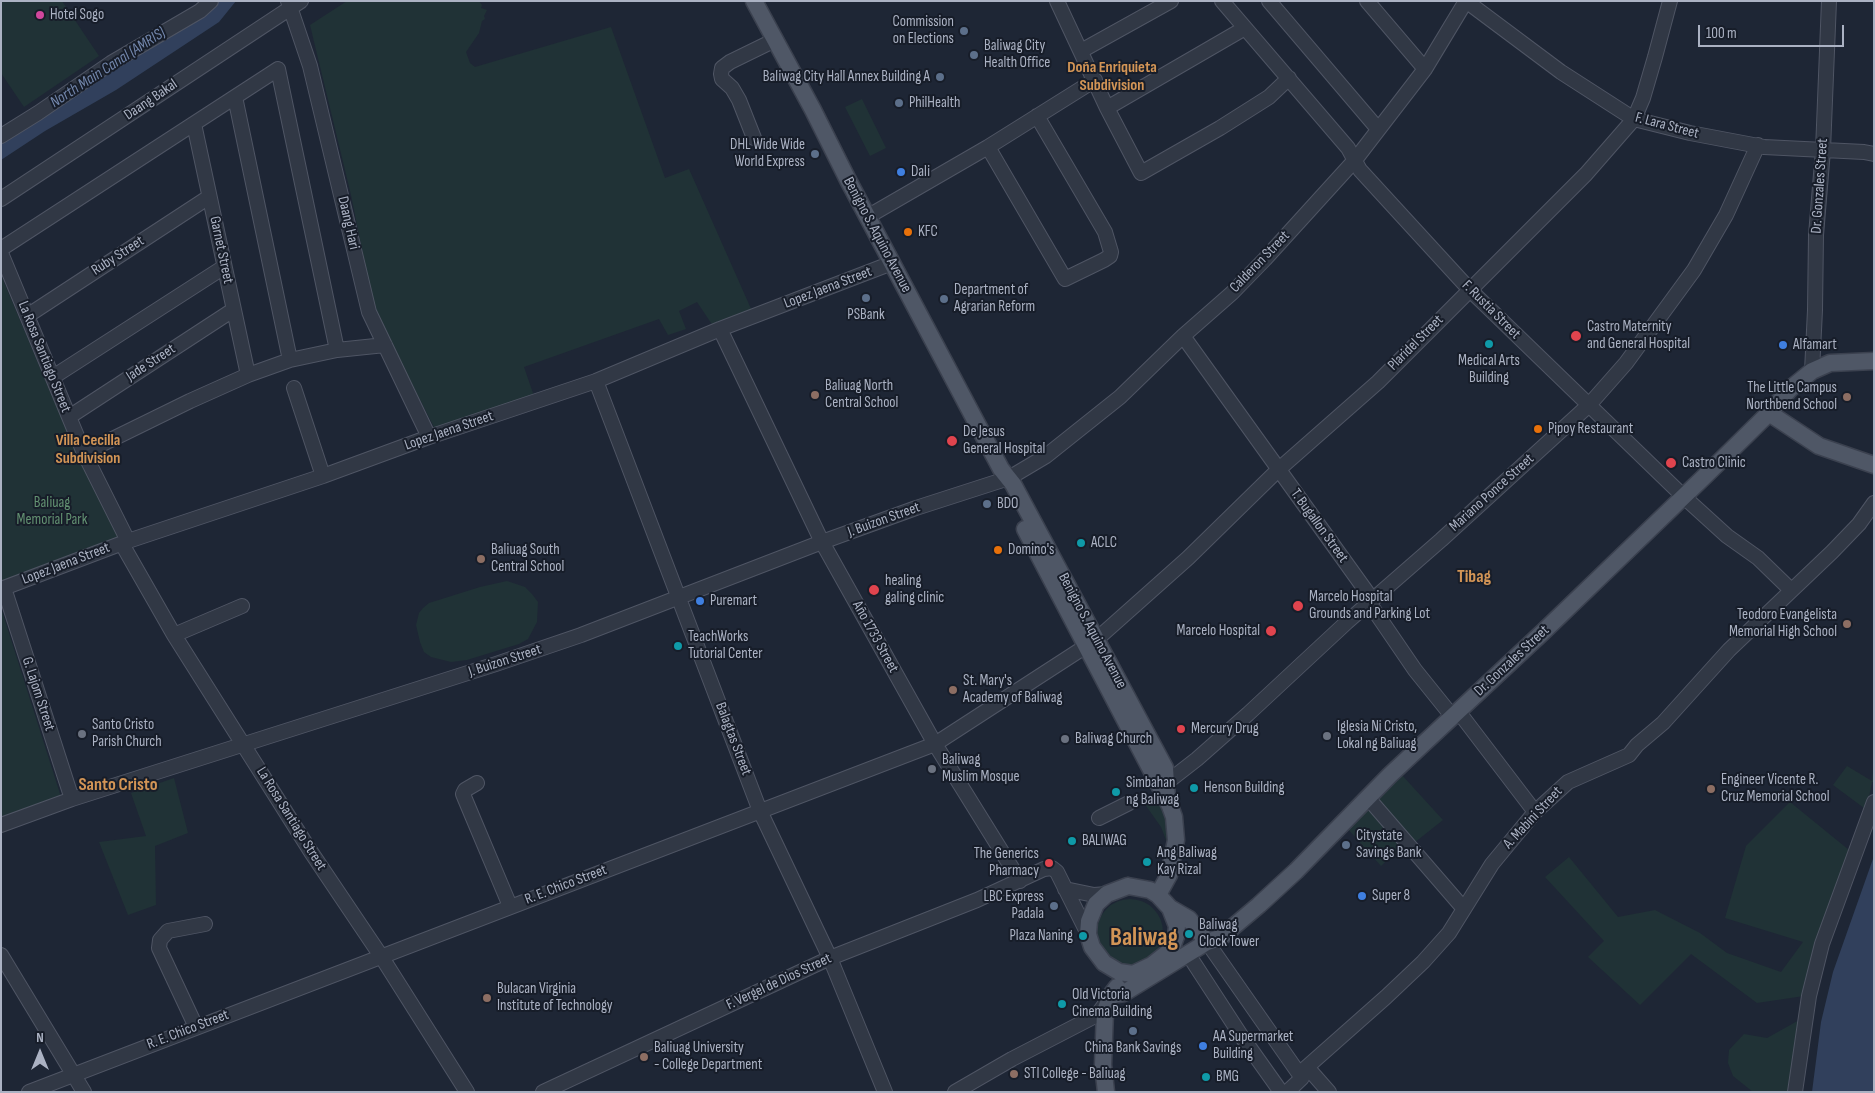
<!DOCTYPE html>
<html>
<head>
<meta charset="utf-8">
<style>
	body { margin:0 }
	#map { position:relative; width:1875px; height:1093px; overflow:hidden; background:#1e2635; font-family:"Sofia Sans Condensed",sans-serif }
	canvas { display:block }
	.frame { position:absolute; inset:0; border:2px solid #abb2c3; pointer-events:none }
	.north { position:absolute; left:15px; top:1028px; width:50px; height:50px; -webkit-text-stroke:4px #171d29; paint-order:stroke; rotate:0deg; font-size:14px; font-weight:700; line-height:20px; text-align:center; color:#abb2c3 }
	.north::after { content:''; display:block; margin:auto; width:18px; height:22px; background:#abb2c3; clip-path:polygon(50% 0,100% 100%,50% 72%,0 100%) }
	.scale { position:absolute; left:1698px; top:25px; width:146px; height:22px; box-sizing:border-box; border:2px solid #abb2c3; border-top:0; padding-left:6px; font-size:15px; line-height:18px; white-space:nowrap; color:#abb2c3; -webkit-text-stroke:4px #171d29; paint-order:stroke }
</style>
</head>
<body>
<div id="map">
<canvas width="1875" height="1093"></canvas>
<div class="frame"></div>
<div class="north">N</div>
<div class="scale">100 m</div>
</div>
<script>
const ctx = document.querySelector('canvas').getContext('2d');
ctx.lineJoin = 'round';
function fillPath(path, color) { ctx.fillStyle = color; ctx.fill(path, 'evenodd'); }
const poly = rows => new Path2D(rows.map(r => 'M' + r).join(''));
function stroke(path, color, width, dash) { ctx.strokeStyle = color; ctx.lineWidth = width; ctx.lineCap = dash ? 'butt' : 'round'; ctx.setLineDash(dash || []); ctx.stroke(path); }
function label(font, color, halo, rows, align = 'center') {
  ctx.font = font + ' "Sofia Sans Condensed",sans-serif'; ctx.lineWidth = 4; ctx.setLineDash([]); ctx.textBaseline = 'middle'; ctx.strokeStyle = halo; ctx.fillStyle = color; for (const [text, x, y, turn = 0] of rows) {
    ctx.save(); ctx.translate(x, y); ctx.rotate((+turn || 0) * Math.PI / 180); ctx.textAlign = isNaN(turn) ? turn : align; if (halo) ctx.strokeText(text, 0, 0); ctx.fillText(text, 0, 0); ctx.restore();
  }
}
fillPath(poly([
	[1,1,62,1,99,56,24,107,1,73],
	[347,1,479,1,482,5,481,8,487,10,484,16,485,19,482,21,479,33,466,52,470,63,475,67,611,27,665,178,689,169,752,311,713,326,697,302,679,311,686,329,668,335,659,319,524,367,534,396,435,429,381,324,373,304,351,195,310,25],
	[862,99,886,148,870,156,845,107],
	[1,275,51,394,120,538,1,583],
	[507,581,525,587,532,594,538,602,537,622,528,639,519,644,467,660,451,662,431,657,424,652,420,642,416,625,419,613,423,608,429,603,480,587],
	[1,608,62,800,1,821],
	[1874,762,1874,782,1872,782,1869,797,1864,808,1833,785,1847,766,1872,781],
	[1401,774,1443,820,1414,843,1410,839,1381,866,1346,827],
	[174,778,188,833,155,846,156,905,128,915,99,842,146,836,131,793],
	[1157,794,1171,834,1168,845,1161,827,1144,803],
	[1790,802,1849,850,1804,996,1757,1003,1691,954,1640,1005,1588,957,1604,941,1545,877,1569,857,1618,917,1655,910,1700,933,1727,953,1781,972,1803,942,1725,918,1746,846],
	'1097 932a33 33 0 1 1 66 0a33 33 0 1 1-66 0Z',
	[1801,1019,1789,1092,1753,1092,1733,1076,1728,1063,1729,1050,1744,1034,1767,1038]
]), '#203236');
fillPath(poly([
	[214,1,236,1,219,22,116,90,45,131,1,160,1,138],
	[1874,856,1874,1092,1812,1092,1821,1022,1833,972]
]), '#31405c');
const minor = poly([
	[288,1,310,66,369,312,429,437],
	[1057,1,1107,108,1141,173,1220,128,1269,97,1289,78],
	[1222,1,1348,148,1360,170,1470,290,1683,496,1727,536,1758,558,1791,590],
	[1269,1,1378,129],
	[1367,1,1425,69],
	[1466,1,1561,72,1634,119,1690,133,1764,147,1864,152,1874,154],
	[1081,51,1171,1],
	[235,97,290,360],
	[1107,108,1245,28],
	[194,124,248,375],
	[1,136,38,113,111,63,200,11,211,1],
	[754,138,739,100,732,88,722,79,721,74,722,68,730,62,775,40],
	[988,147,1065,279,1104,260,1110,256,1111,252,1105,232,1037,116],
	[1,199,301,1],
	[867,217,988,147,1095,80],
	[1,249,278,69,337,350,290,360,248,375,190,401,84,453],
	[1,253,84,453,128,541],
	[27,316,209,197],
	[720,329,822,542,935,744,1020,881],
	[1183,336,1369,595,1372,607,1415,670,1452,716],
	[337,350,385,345],
	[1812,371,1815,310,1816,235,1823,150,1829,1],
	[53,377,224,267],
	[596,381,760,811,830,958,885,1092],
	[294,388,323,476],
	[69,417,233,310],
	[122,544,174,635,311,852,381,956,467,1092],
	[4,588,72,799],
	[1,589,128,541,323,476,429,437,596,381,720,329,892,263],
	[174,635,242,606],
	[1458,711,1535,812],
	[477,783,465,790,463,794,465,799,510,906],
	[1161,787,1197,759,1248,714,1347,622,1441,540,1589,405,1626,363,1694,270,1726,215,1758,145],
	[1368,798,1464,909],
	[1099,818,1129,803],
	[1,825,72,799,496,664,581,635,822,542,916,508,1009,478,1046,456,1120,397,1183,336,1232,293,1265,259,1355,160,1425,69,1466,1],
	[1065,889,1094,895,1107,894],
	[1207,942,1302,1078,1287,1092],
	[1188,954,1242,1037,1281,1092],
	[1,955,84,1092],
	[196,1027,159,948,160,940,168,931,205,924],
	[1307,1067,1329,1092],
	[1299,1074,1386,997,1423,962,1449,933,1492,864,1535,812,1568,782,1629,755,1637,745,1663,723,1729,650,1832,552,1859,524,1874,503],
	[29,1092,935,744,1097,639,1188,558,1278,470,1378,382,1586,174,1634,119,1643,98,1655,57,1670,1],
	[543,1092,830,958,977,900,1044,869,1052,868,1057,872,1088,934],
	[955,1092,1012,1059,1097,1015,1108,1000],
	[1795,1092,1809,996,1822,944,1874,802]
]);
const major = poly([
	[754,1,813,110,848,180,1001,469,1013,484,1165,768,1167,799],
	[1769,413,1819,446,1874,465],
	[1025,529,1170,806,1174,817,1176,840,1169,875,1158,895],
	[1128,886,1150,890,1158,895,1170,908,1177,926,1176,936,1171,950,1152,965,1133,974,1119,972,1104,963,1092,947,1088,934,1089,921,1096,904,1107,894,1128,886],
	[1170,908,1189,919,1207,942],
	[1111,995,1124,993,1207,942,1220,938,1259,905,1296,871,1390,775,1544,631,1706,475,1769,413,1790,389,1812,371,1830,363,1874,361],
	[1106,1092,1103,1065,1105,1011,1111,995,1117,987]
]);
stroke(minor, '#4f5564', 16);
stroke(major, '#3b414f', 19);
stroke(minor, '#313845', 14);
stroke(major, '#4f5766', 16);
for (const [x, y, r, color] of [
	[40,15,5,"#d1479c"],
	[964,31,5,"#5c6f8a"],
	[974,55,5,"#5c6f8a"],
	[940,77,5,"#5c6f8a"],
	[899,103,5,"#5c6f8a"],
	[815,154,5,"#5c6f8a"],
	[901,172,5,"#3f7fe0"],
	[908,232,5,"#e8710a"],
	[866,298,5,"#5c6f8a"],
	[944,299,5,"#5c6f8a"],
	[1576,336,6,"#e0444e"],
	[1489,344,5,"#0f9aa8"],
	[1783,345,5,"#3f7fe0"],
	[815,395,5,"#8d6e63"],
	[1847,397,5,"#8d6e63"],
	[1538,429,5,"#e8710a"],
	[952,441,6,"#e0444e"],
	[1671,463,6,"#e0444e"],
	[987,504,5,"#5c6f8a"],
	[1081,543,5,"#0f9aa8"],
	[998,550,5,"#e8710a"],
	[481,559,5,"#8d6e63"],
	[874,590,6,"#e0444e"],
	[700,601,5,"#3f7fe0"],
	[1298,606,6,"#e0444e"],
	[1847,624,5,"#8d6e63"],
	[1271,631,6,"#e0444e"],
	[678,646,5,"#0f9aa8"],
	[953,690,5,"#8d6e63"],
	[1181,729,5,"#e0444e"],
	[82,734,5,"#6b7280"],
	[1327,736,5,"#6b7280"],
	[1065,739,5,"#6b7280"],
	[932,769,5,"#6b7280"],
	[1194,788,5,"#0f9aa8"],
	[1711,789,5,"#8d6e63"],
	[1116,792,5,"#0f9aa8"],
	[1072,841,5,"#0f9aa8"],
	[1346,845,5,"#5c6f8a"],
	[1147,862,5,"#0f9aa8"],
	[1049,863,5,"#e0444e"],
	[1362,896,5,"#3f7fe0"],
	[1054,906,5,"#5c6f8a"],
	[1189,934,5,"#0f9aa8"],
	[1083,936,5,"#0f9aa8"],
	[487,998,5,"#8d6e63"],
	[1062,1004,5,"#0f9aa8"],
	[1133,1031,5,"#5c6f8a"],
	[1203,1046,5,"#3f7fe0"],
	[644,1057,5,"#8d6e63"],
	[1014,1074,5,"#8d6e63"],
	[1206,1077,5,"#0f9aa8"]
]) { const dot = new Path2D(); dot.arc(x, y, r, 0, 2 * Math.PI); ctx.fillStyle = color; ctx.fill(dot); stroke(dot, '#171d29', 2); }
label('15px', '#abb2c3', '#171d29', [
	["Hotel Sogo",50,15],
	["Commission",954,22,"right"],
	["on Elections",954,39,"right"],
	["Baliwag City",984,46],
	["Health Office",984,63],
	["Baliwag City Hall Annex Building A",930,77,"right"],
	["PhilHealth",909,103],
	["DHL Wide Wide",805,145,"right"],
	["World Express",805,162,"right"],
	["Dali",911,172],
	["KFC",918,232],
	["Department of",954,290],
	["Agrarian Reform",954,307],
	["PSBank",866,315,"center"],
	["Castro Maternity",1587,327],
	["and General Hospital",1587,344],
	["Alfamart",1793,345],
	["Medical Arts",1489,361,"center"],
	["Building",1489,378,"center"],
	["Baliuag North",825,386],
	["Central School",825,403],
	["The Little Campus",1837,388,"right"],
	["Northbend School",1837,405,"right"],
	["Pipoy Restaurant",1548,429],
	["De Jesus",963,432],
	["General Hospital",963,449],
	["Castro Clinic",1682,463],
	["BDO",997,504],
	["ACLC",1091,543],
	["Baliuag South",491,550],
	["Central School",491,567],
	["Domino's",1008,550],
	["healing",885,581],
	["galing clinic",885,598],
	["Marcelo Hospital",1309,597],
	["Grounds and Parking Lot",1309,614],
	["Puremart",710,601],
	["Teodoro Evangelista",1837,615,"right"],
	["Memorial High School",1837,632,"right"],
	["Marcelo Hospital",1260,631,"right"],
	["TeachWorks",688,637],
	["Tutorial Center",688,654],
	["St. Mary's",963,681],
	["Academy of Baliwag",963,698],
	["Santo Cristo",92,725],
	["Parish Church",92,742],
	["Iglesia Ni Cristo,",1337,727],
	["Lokal ng Baliuag",1337,744],
	["Mercury Drug",1191,729],
	["Baliwag Church",1075,739],
	["Baliwag",942,760],
	["Muslim Mosque",942,777],
	["Engineer Vicente R.",1721,780],
	["Cruz Memorial School",1721,797],
	["Simbahan",1126,783],
	["ng Baliwag",1126,800],
	["Henson Building",1204,788],
	["Citystate",1356,836],
	["Savings Bank",1356,853],
	["BALIWAG",1082,841],
	["Ang Baliwag",1157,853],
	["Kay Rizal",1157,870],
	["The Generics",1039,854,"right"],
	["Pharmacy",1039,871,"right"],
	["Super 8",1372,896],
	["LBC Express",1044,897,"right"],
	["Padala",1044,914,"right"],
	["Baliwag",1199,925],
	["Clock Tower",1199,942],
	["Plaza Naning",1073,936,"right"],
	["Bulacan Virginia",497,989],
	["Institute of Technology",497,1006],
	["Old Victoria",1072,995],
	["Cinema Building",1072,1012],
	["AA Supermarket",1213,1037],
	["Building",1213,1054],
	["Baliuag University",654,1048],
	["- College Department",654,1065],
	["China Bank Savings",1133,1048,"center"],
	["STI College - Baliuag",1024,1074],
	["BMG",1216,1077]
], 'left');
label('15px', '#abb2c3', '#171d29', [
	["Daang Bakal",151,100,-34],
	["F. Lara Street",1667,126,15],
	["Dr. Gonzales Street",1820,186,-86],
	["Daang Hari",348,223,77],
	["Benigno S. Aquino Avenue",877,235,62],
	["Garnet Street",221,250,78],
	["Ruby Street",118,256,-33],
	["Calderon Street",1260,262,-46],
	["Lopez Jaena Street",828,288,-21],
	["F. Rustia Street",1491,310,45],
	["Plaridel Street",1416,343,-45],
	["La Rosa Santiago Street",44,357,68],
	["Jade Street",151,363,-33],
	["Lopez Jaena Street",449,431,-19],
	["Mariano Ponce Street",1492,493,-42],
	["J. Buizon Street",884,520,-20],
	["T. Bugallon Street",1319,526,54],
	["Lopez Jaena Street",66,564,-21],
	["Benigno S. Aquino Avenue",1092,631,62],
	["Año 1733 Street",875,637,61],
	["J. Buizon Street",505,661,-18],
	["Dr. Gonzales Street",1512,661,-43],
	["G. Lajom Street",38,694,72],
	["Balagtas Street",733,739,69],
	["A. Mabini Street",1533,818,-47],
	["La Rosa Santiago Street",291,819,58],
	["R. E. Chico Street",566,885,-21],
	["F. Vergel de Dios Street",779,982,-25],
	["R. E. Chico Street",188,1030,-21]
]);
label('15px', '#639272', '#171d29', [
	["Baliuag",52,503],
	["Memorial Park",52,520]
]);
label('italic 16px', '#7387ac', '#171d29', [
	["North Main Canal (AMRIS)",108,68,-33]
]);
label('bold 16px', '#d39556', '#171d29', [
	["Doña Enriquieta",1112,68],
	["Subdivision",1112,86],
	["Villa Cecilla",88,441],
	["Subdivision",88,459]
]);
label('bold 18px', '#d39556', '#171d29', [
	["Tibag",1474,577],
	["Santo Cristo",118,785]
]);
label('bold 25px', '#d39556', '#171d29', [
	["Baliwag",1144,939]
]);
</script>
</body>
</html>
